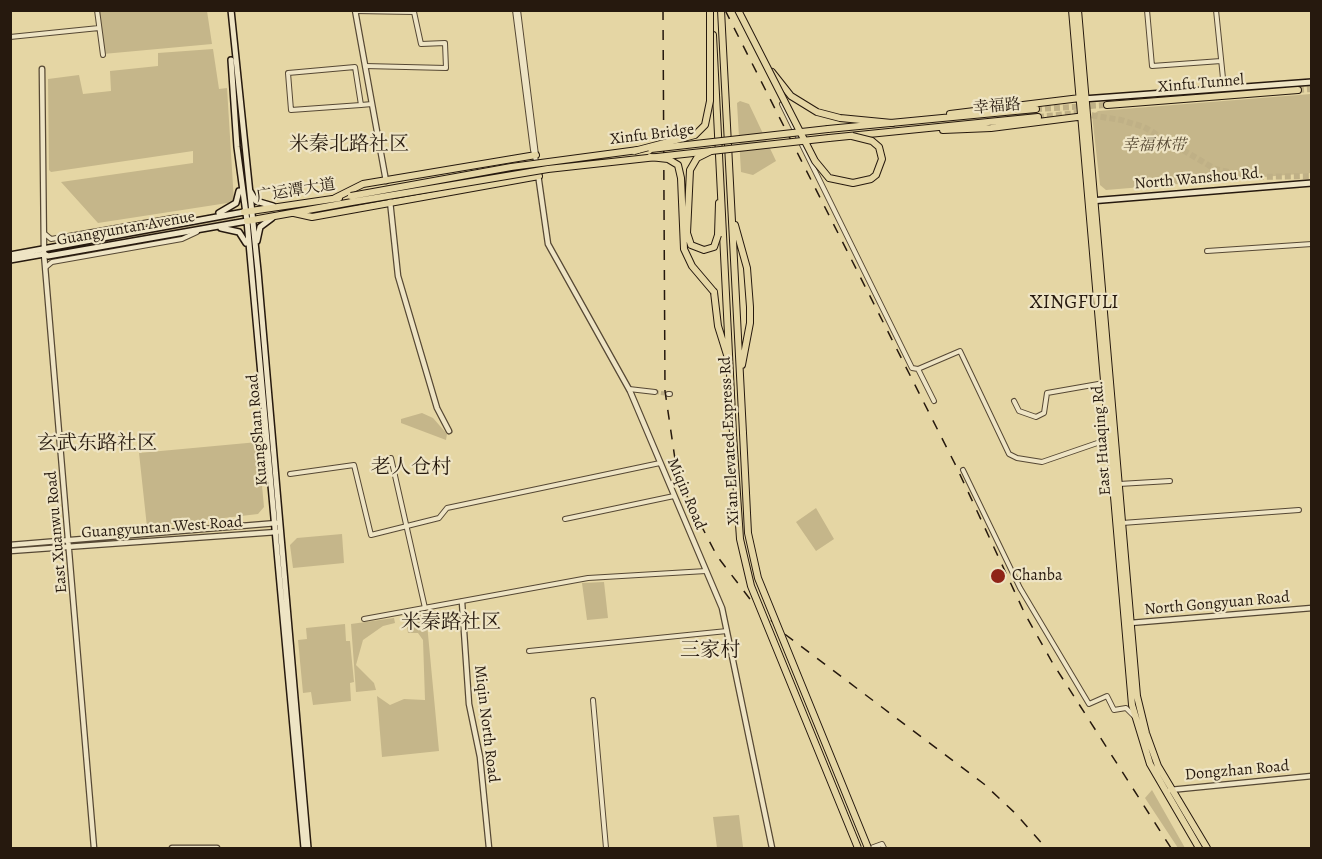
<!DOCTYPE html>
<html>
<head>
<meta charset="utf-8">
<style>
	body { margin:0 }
	#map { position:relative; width:1322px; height:859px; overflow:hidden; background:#e5d6a4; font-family:Alegreya,serif }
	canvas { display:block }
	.frame { position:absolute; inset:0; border:12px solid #26190e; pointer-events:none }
</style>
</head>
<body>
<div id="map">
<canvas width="1322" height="859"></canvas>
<div class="frame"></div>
</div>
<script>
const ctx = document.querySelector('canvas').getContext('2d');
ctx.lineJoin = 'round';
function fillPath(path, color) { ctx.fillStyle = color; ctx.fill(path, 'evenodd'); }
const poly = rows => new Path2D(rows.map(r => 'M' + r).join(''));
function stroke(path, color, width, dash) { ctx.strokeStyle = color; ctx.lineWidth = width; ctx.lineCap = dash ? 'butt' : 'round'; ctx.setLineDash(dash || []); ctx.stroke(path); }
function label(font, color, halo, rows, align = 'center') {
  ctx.font = font + ' Alegreya,"Noto Serif SC",serif'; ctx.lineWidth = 4.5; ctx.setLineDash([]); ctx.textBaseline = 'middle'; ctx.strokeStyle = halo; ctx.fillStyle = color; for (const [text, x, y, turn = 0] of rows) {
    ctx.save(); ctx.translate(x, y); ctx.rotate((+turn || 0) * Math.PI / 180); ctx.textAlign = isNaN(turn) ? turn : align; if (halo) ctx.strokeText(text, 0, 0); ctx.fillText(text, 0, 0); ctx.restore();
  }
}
fillPath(poly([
	[96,11,207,11,212,44,103,54],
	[213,49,219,89,227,88,234,202,98,223,61,182,193,163,193,151,51,172,49,170,48,79,79,75,83,94,111,91,110,71,158,66,158,53],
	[1311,94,1311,173,1106,190,1100,185,1092,115,1098,111],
	[740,101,749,104,776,161,753,175,741,172,737,103],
	[235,217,235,219,57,251,56,249],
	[422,413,433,418,447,434,446,440,401,423,401,419],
	[258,442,264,507,258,514,147,527,139,453],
	[816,508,834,539,816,551,796,522],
	[342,534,344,563,293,568,290,545,297,538],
	[604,582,608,618,587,620,582,583],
	[426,613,439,751,382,757,377,696,390,705,404,699,425,700,423,640,418,633,408,633,405,616],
	[394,618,395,623,383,626,363,640,356,665,374,683,376,690,356,692,351,624],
	[345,624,346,641,350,641,354,682,350,683,351,701,313,705,311,692,303,693,298,640,307,639,306,628],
	[1152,790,1185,848,1178,848,1145,798],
	[739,815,743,847,717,848,713,817]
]), '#c5b68a');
stroke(poly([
	[655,392,668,394]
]), '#bfb086', 4, [4, 2]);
stroke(poly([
	[1298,90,1312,89],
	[1036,109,1107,105],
	[1038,117,1077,113,1121,120,1144,127,1215,169,1251,177,1312,176]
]), '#bfb086', 6, [6, 3]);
const minor = poly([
	[97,10,103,55],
	[515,10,533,150,537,164],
	[518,10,536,155],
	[1147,10,1152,66,1221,61],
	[1216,10,1224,88],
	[355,11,414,12,421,44,445,43,446,68,365,66],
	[10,37,99,28],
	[782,104,912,368,918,369,960,351,1009,454,1017,458,1042,462,1109,439],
	[361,105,355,67,288,73,291,110,361,105,372,104],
	[45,234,51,239,177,217,192,220],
	[1207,251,1312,244],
	[46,267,52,262,182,239,197,232],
	[918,369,934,401],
	[629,389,655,392],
	[668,394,670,394],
	[1014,401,1019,411,1036,417,1044,413,1047,393,1104,383],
	[391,458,425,608],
	[963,470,1020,588,1089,704,1107,696,1114,710,1126,708,1134,716],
	[290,474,354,465,371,535,439,518,447,508,660,463],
	[1119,484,1170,481],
	[565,519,674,496],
	[1122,523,1299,510],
	[364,619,588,578,706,571],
	[529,651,727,631],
	[593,700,606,848],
	[871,848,882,844,884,848]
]);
const tertiary = poly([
	[355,10,386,181],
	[42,69,44,254,94,848],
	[538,174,548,244,630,391,722,608,772,848],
	[390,201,398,276,437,408,449,431],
	[10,545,277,523],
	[10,551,277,532],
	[462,602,469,704,480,757,489,848],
	[1130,623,1312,608],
	[1170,790,1312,776],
	[172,848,217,848]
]);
const secondary = poly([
	[231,10,258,271,308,848],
	[231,60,237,147,247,221,304,848],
	[1083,99,1312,82],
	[250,191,256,201,273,206],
	[1090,201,1312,183],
	[219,213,236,203,239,191],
	[221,228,239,232,246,243],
	[257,241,260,227,272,218],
	[10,255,244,212],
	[10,260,44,254,48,256,247,221]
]);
const primary = poly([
	[1072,10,1132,705,1150,764,1199,848],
	[1078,10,1137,696,1146,733,1158,766,1207,848],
	[1107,105,1298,90],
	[950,114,1080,98],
	[828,129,1036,109],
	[943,130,991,128,1085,116],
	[829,138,1038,117],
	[335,198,363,184,536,155],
	[244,212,339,198],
	[294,213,312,217,539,176],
	[247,221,352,202]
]);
const trunk = poly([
	[721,10,743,433],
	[713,35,733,434],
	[772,72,791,96,817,112,840,118,892,123],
	[735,225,747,268,750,307,750,323,742,365],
	[718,235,719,203],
	[714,292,718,326,728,358]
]);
stroke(minor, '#564834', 6);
stroke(tertiary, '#564834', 7);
stroke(secondary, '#26190e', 8);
stroke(primary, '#26190e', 8);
stroke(trunk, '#26190e', 8);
stroke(minor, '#eee4c4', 4);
stroke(tertiary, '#eee4c4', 4.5);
stroke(secondary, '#eee4c4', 5);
stroke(primary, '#e5d6a4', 6);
stroke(trunk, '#e5d6a4', 6);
stroke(poly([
	[663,10,665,391,676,466,690,504,717,556,753,603,786,635,984,784,1016,814,1046,848],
	[725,10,956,466,1025,614,1052,662,1171,848]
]), '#26190e', 1.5, [10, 10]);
const primaryBridge = poly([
	[651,149,828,129],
	[351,196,511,167,638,150],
	[352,202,548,169,829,138]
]);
const trunkBridge = poly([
	[738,10,815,161,829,178,853,183,871,179,876,175,882,159,879,147,872,141,852,136],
	[634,151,695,135,705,125,710,101,710,10],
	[711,151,697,158,690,170,687,233,691,245,704,250,714,247,718,235],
	[650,157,668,159,678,165,681,178,684,249,692,266,714,292],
	[743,433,748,533,758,578,868,848],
	[733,434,740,539,751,586,858,848]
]);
stroke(primaryBridge, '#26190e', 8, []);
stroke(trunkBridge, '#26190e', 8, []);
stroke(primaryBridge, '#e5d6a4', 6);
stroke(trunkBridge, '#e5d6a4', 6);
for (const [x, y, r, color] of [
	[998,576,8,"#8f2418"]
]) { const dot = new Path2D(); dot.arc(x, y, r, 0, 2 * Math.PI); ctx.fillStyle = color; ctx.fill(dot); stroke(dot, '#eee4c4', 2); }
label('16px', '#26190e', '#eee4c4', [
	["Xinfu Tunnel",1201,84,-5],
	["幸福路",997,107,-5],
	["Xinfu Bridge",652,135,-7],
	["North Wanshou Rd.",1199,179,-5],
	["广运潭大道",296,191,-9],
	["Guangyuntan Avenue",126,229,-10],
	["KuangShan Road",258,430,-95],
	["East Huaqing Rd.",1102,438,-94],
	["Xi'an Elevated Express Rd",730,441,-93],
	["Miqin Road",686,494,67],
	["Guangyuntan West Road",162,528,-4],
	["East Xuanwu Road",57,532,-95],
	["North Gongyuan Road",1217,604,-5],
	["Miqin North Road",486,724,83],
	["Dongzhan Road",1237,771,-5]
]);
label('italic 16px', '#564833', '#eee4c4', [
	["幸福林带",1154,146]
]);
label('16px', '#26190e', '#eee4c4', [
	["Chanba",1012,576]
], 'left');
label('20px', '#26190e', '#eee4c4', [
	["米秦北路社区",349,145],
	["XINGFULI",1074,303],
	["玄武东路社区",97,444],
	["老人仓村",411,468],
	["米秦路社区",451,623],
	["三家村",710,651]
]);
</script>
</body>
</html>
